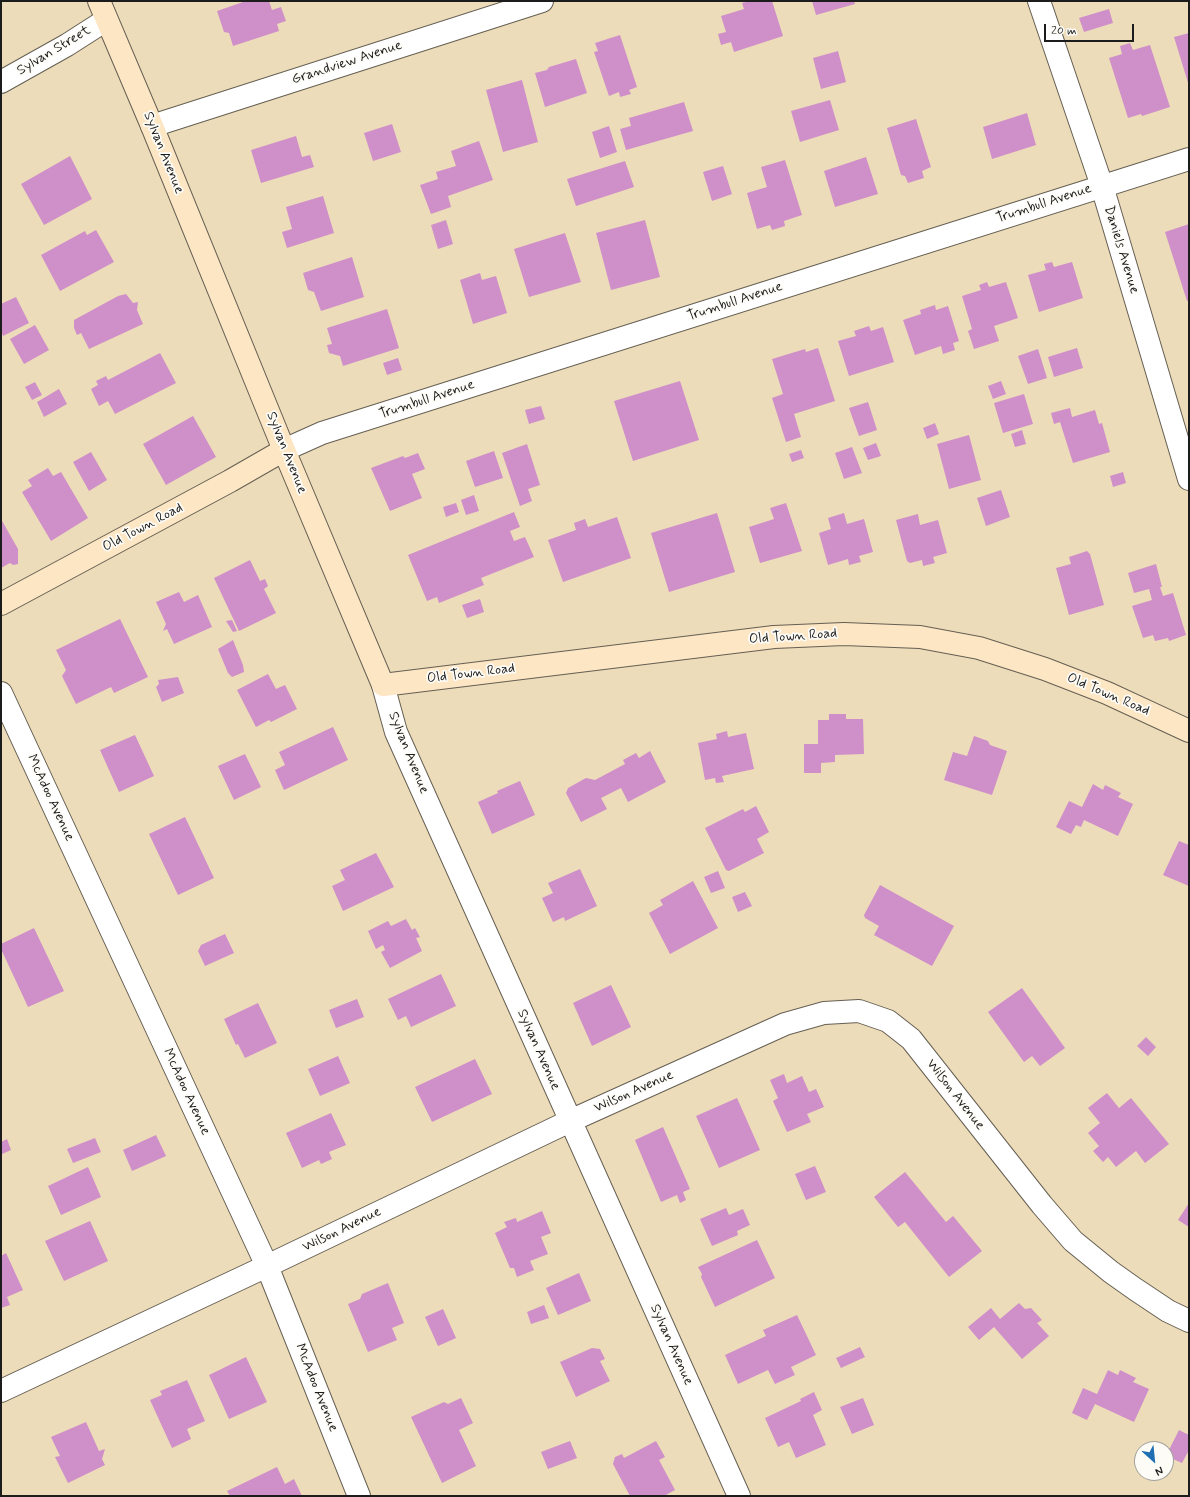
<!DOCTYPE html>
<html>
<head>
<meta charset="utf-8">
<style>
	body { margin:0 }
	#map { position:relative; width:1190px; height:1497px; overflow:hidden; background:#eddcb9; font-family:Mynerve,sans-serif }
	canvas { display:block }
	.frame { position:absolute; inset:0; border:2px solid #1c1c1c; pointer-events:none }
	.north { position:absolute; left:1134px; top:1441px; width:40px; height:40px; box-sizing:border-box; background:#fdfcf7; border:1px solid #a3a29f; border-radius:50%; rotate:153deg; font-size:11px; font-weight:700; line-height:16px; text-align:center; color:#1c1c1c }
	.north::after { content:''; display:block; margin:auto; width:14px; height:18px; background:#1f6fb2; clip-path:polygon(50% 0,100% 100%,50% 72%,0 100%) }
	.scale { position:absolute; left:1044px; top:24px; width:90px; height:18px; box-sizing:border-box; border:2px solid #1c1c1c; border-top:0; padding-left:5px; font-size:12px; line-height:14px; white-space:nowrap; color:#1c1c1c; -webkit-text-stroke:3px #fdfcf7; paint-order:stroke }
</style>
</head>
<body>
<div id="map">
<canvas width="1190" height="1497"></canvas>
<div class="frame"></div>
<div class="north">N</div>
<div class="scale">20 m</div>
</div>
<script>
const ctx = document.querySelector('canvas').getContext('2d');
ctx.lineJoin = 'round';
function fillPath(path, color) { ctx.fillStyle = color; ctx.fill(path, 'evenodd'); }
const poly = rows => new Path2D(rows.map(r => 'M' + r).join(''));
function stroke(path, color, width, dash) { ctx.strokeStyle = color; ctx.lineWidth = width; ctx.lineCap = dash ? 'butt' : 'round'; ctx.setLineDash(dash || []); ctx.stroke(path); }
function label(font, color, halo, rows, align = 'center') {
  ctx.font = font + ' Mynerve,sans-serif'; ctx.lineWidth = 3.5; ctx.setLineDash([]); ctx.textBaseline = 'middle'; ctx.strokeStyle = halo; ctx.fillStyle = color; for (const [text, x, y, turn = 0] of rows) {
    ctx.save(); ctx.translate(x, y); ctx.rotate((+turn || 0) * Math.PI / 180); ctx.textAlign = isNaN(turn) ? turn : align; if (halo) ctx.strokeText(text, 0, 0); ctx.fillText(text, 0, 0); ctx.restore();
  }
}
fillPath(poly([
	[246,1,269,1,272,10,281,7,286,21,277,24,279,31,233,46,229,33,224,32,217,11],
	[750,1,772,1,783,36,734,52,731,42,721,45,718,34,726,32,721,16,744,9,742,3],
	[812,1,854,1,855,4,816,15],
	[1109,9,1113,23,1084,32,1079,18],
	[1189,33,1189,86,1174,37],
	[620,35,637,87,629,90,631,94,620,97,619,92,609,96,594,52,598,51,595,43],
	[1130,43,1133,50,1150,45,1170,107,1142,116,1141,114,1128,118,1109,58,1122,54,1120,46],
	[838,51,846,82,821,89,813,58],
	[576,59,587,93,545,107,535,73,547,70,549,67],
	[522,80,538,142,503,152,486,90],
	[830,100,839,130,800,142,791,111],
	[684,102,693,131,626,150,620,129,631,126,629,118],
	[1027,113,1036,145,992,159,983,127],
	[916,119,931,167,922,171,924,178,908,183,905,176,901,175,887,128],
	[392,124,401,152,373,161,364,133],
	[609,126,617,152,600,158,592,132],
	[296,136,302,157,310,155,314,167,261,183,251,150],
	[479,141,493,180,448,196,451,207,431,214,420,185,438,179,436,172,456,166,451,151],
	[70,156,92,199,44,225,21,184],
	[866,157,878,194,835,207,824,171],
	[785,160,802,215,784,221,785,226,772,230,770,225,757,229,747,193,767,187,761,167],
	[625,161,634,187,576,206,567,179],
	[723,166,732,194,712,201,703,172],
	[323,196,334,233,287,248,282,232,292,229,286,207],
	[446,220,453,244,438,249,431,225],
	[645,220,660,277,611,290,596,233],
	[1189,224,1189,300,1187,301,1165,232],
	[96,230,114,262,60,291,41,255,85,231,87,235],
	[565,233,581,282,529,297,514,249],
	[352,257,364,297,321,311,314,292,308,290,303,273],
	[1052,262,1054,267,1072,262,1083,298,1039,312,1028,275,1046,270,1044,264],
	[480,273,482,280,496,276,507,313,473,324,460,280],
	[987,282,989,287,1006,282,1018,318,994,326,999,341,974,349,968,331,972,329,962,296,981,290,979,285],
	[126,294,133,303,138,302,137,310,143,324,89,349,81,333,77,335,74,328,74,320,118,296],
	[16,297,29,323,3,336,1,331,1,304],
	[935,305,936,310,948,306,959,341,953,343,955,350,943,354,941,346,915,355,903,320,921,314,920,310],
	[387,309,399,348,343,366,340,356,329,353,327,345,332,344,327,328],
	[35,325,49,350,24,364,10,339],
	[869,326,871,331,883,327,894,362,849,376,838,341,856,336,854,331],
	[818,348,835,401,794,414,801,437,786,442,772,398,783,394,772,359,805,349,806,352],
	[1077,348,1083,368,1054,377,1048,357],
	[1038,349,1047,378,1028,384,1018,356],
	[160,353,176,383,115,414,108,401,99,406,91,389,98,385,96,381,106,376,108,380],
	[398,358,402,370,387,375,383,363],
	[680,381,699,440,633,461,614,401],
	[1001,381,1006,394,993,399,988,386],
	[35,382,42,395,32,400,25,387],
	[59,389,67,404,44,417,37,402],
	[1024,394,1033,424,1003,433,994,403],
	[868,402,877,430,859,436,849,408],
	[541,406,545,419,529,424,525,410],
	[1070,408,1072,417,1095,410,1099,424,1102,423,1110,452,1073,463,1060,422,1054,424,1051,413],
	[193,416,216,457,166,485,143,444],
	[935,423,939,434,927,439,923,428],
	[1022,430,1026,444,1015,447,1011,434],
	[969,435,981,480,949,489,937,444],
	[876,443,881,456,868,460,863,448],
	[527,444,540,485,528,489,532,501,520,506,502,453],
	[852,447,862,473,844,479,835,453],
	[801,450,804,458,792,462,789,454],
	[494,451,503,478,475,487,466,461],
	[91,452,107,480,89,491,73,462],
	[418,453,425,469,412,474,422,498,390,511,371,468,403,456,405,458],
	[48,468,53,476,61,472,88,518,51,541,22,492,32,486,28,480],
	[1123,472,1126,483,1113,487,1110,476],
	[1001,490,1010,517,986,526,977,498],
	[474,495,479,511,466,515,461,500],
	[456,503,459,512,446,517,443,507],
	[786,503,802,551,760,563,749,527,774,519,770,508],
	[514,512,520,527,510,531,514,541,525,537,534,557,481,578,484,585,439,603,437,597,427,601,408,555],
	[717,513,735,572,669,592,651,533],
	[844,513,847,524,864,519,873,552,859,556,861,562,849,565,848,559,828,565,819,533,831,529,828,518],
	[918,514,920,525,938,520,947,553,933,557,935,563,923,566,922,560,910,563,907,561,896,520],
	[617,517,631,558,563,582,548,540,576,530,574,523,585,519,588,527],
	[1,519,18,549,18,564,13,565,10,563,1,568],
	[1087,551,1090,554,1104,605,1069,615,1056,568,1071,564,1069,557],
	[250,560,260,581,265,579,268,586,264,589,276,613,239,631,214,578],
	[1156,564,1162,587,1160,587,1163,596,1173,593,1186,635,1169,641,1168,638,1155,641,1153,635,1143,638,1132,606,1152,600,1149,589,1134,593,1128,573],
	[179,592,184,602,198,595,212,627,174,644,167,629,163,631,166,624,156,602],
	[480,599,484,612,467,618,462,605],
	[120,619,148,677,114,693,111,687,76,704,62,676,66,670,56,650],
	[232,620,237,631,233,632,226,621],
	[233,640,243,665,244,672,232,677,228,673,218,649],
	[268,674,276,689,285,685,297,709,271,722,269,720,256,727,237,690],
	[178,677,184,693,162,702,156,687,159,684,158,680],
	[829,714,846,714,846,719,863,719,864,754,835,755,835,762,821,763,821,773,804,773,804,744,818,744,818,720,829,720],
	[333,727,348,760,284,790,275,770,285,765,279,752],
	[727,731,728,737,746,733,754,769,722,776,724,782,716,783,715,778,705,780,698,743,717,739,716,734],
	[135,735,154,776,119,792,100,750],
	[974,736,988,741,990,745,1007,751,992,795,944,780,953,752,967,756],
	[650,751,666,782,628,802,621,788,601,798,607,809,581,822,566,793,568,788,586,778,595,780,625,764,623,760,636,753,639,758],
	[245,754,261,787,234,800,218,766],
	[520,781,535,815,492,834,478,802,498,793,497,791],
	[1093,784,1103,790,1105,785,1121,793,1118,797,1133,804,1118,836,1084,820,1081,827,1076,825,1071,834,1056,827,1069,801,1082,807],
	[756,806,769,832,757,839,764,853,729,871,726,870,705,828,743,809,745,812],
	[185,817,214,878,178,895,149,834],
	[1179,841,1189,845,1189,886,1163,875],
	[376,853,394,887,343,911,332,886,345,880,340,870],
	[580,869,597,906,565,921,564,917,553,922,542,898,553,893,548,883],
	[718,871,725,888,711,893,704,877],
	[693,881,718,928,670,954,649,913,663,905,660,900],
	[880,885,954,926,932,966,874,935,879,926,865,918,864,915],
	[745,892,752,906,738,912,732,897],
	[406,919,412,930,415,928,420,937,416,938,422,951,390,968,381,952,385,950,383,945,376,949,368,931,388,921,391,926],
	[34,928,64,991,28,1007,1,949,1,944],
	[225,934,234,953,205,966,198,951,201,945],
	[441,974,456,1006,411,1027,406,1016,398,1020,388,999],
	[611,985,631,1027,592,1046,573,1003],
	[1022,988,1065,1048,1040,1066,1032,1056,1024,1062,988,1012],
	[357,999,364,1017,336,1028,329,1010],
	[258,1003,277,1043,245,1058,238,1044,236,1045,224,1019],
	[1146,1037,1156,1047,1148,1056,1137,1046],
	[338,1056,350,1083,320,1096,308,1069],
	[475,1059,492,1094,432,1122,415,1087],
	[784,1074,787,1083,802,1076,809,1092,816,1089,824,1107,807,1114,811,1122,787,1132,773,1101,778,1098,770,1080],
	[1107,1093,1119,1108,1131,1098,1169,1144,1145,1163,1136,1151,1116,1167,1108,1157,1103,1162,1093,1151,1099,1146,1088,1133,1100,1123,1088,1108],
	[737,1098,760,1150,719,1168,696,1116],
	[331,1113,346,1145,329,1152,332,1159,321,1164,319,1160,302,1168,286,1133],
	[663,1127,690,1189,683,1192,686,1200,680,1203,677,1195,661,1202,635,1140],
	[156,1135,166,1156,132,1171,123,1150],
	[95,1138,101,1152,73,1163,67,1149],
	[7,1139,11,1150,2,1154,1,1142],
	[815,1166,826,1192,806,1200,795,1174],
	[88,1167,101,1197,61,1215,48,1186],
	[905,1172,946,1222,953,1216,982,1251,949,1277,905,1222,898,1227,874,1197],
	[1189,1203,1189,1227,1178,1220],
	[726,1208,729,1215,743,1209,750,1225,737,1231,738,1235,712,1246,700,1219],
	[542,1211,551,1233,541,1237,548,1254,530,1261,534,1270,517,1277,514,1268,510,1268,495,1233,507,1227,504,1222,516,1218,517,1222],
	[90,1221,108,1261,64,1281,45,1241],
	[757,1240,775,1278,715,1307,701,1277,702,1274,698,1267],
	[6,1253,23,1290,7,1297,10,1305,1,1308,1,1256],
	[579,1273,591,1301,558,1315,546,1288],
	[388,1283,404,1323,392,1328,397,1340,368,1352,348,1304,360,1299,362,1294],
	[1019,1303,1025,1309,1031,1308,1042,1320,1037,1323,1049,1336,1022,1359,994,1327,979,1340,968,1327,991,1308,1000,1319],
	[544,1305,549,1318,531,1324,527,1312],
	[443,1309,456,1338,438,1346,425,1317],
	[797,1315,816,1355,791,1367,795,1375,775,1384,768,1370,738,1384,725,1355,766,1336,763,1330],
	[860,1347,865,1357,841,1368,836,1358],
	[592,1348,600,1349,605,1359,600,1361,610,1381,576,1397,560,1362],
	[246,1357,267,1402,229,1419,209,1375],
	[1108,1370,1118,1375,1120,1370,1136,1378,1133,1382,1149,1389,1134,1422,1095,1404,1087,1420,1072,1413,1083,1388,1097,1394],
	[187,1380,205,1421,187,1429,191,1439,172,1448,150,1400,162,1395,160,1391],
	[814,1392,822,1410,813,1415,826,1445,796,1458,789,1442,778,1447,765,1418,801,1401,800,1399],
	[461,1398,473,1423,459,1430,476,1466,442,1483,411,1417,444,1402,448,1404],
	[863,1398,874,1425,852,1434,840,1407],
	[86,1422,99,1451,105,1449,102,1459,105,1465,68,1483,55,1457,60,1456,51,1437],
	[1179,1430,1189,1435,1189,1450,1182,1463,1166,1456],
	[570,1441,577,1458,548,1469,541,1452],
	[656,1441,665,1457,659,1460,675,1490,664,1496,630,1496,613,1464,615,1457,622,1454,624,1458],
	[277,1467,285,1484,294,1479,302,1496,230,1496,227,1491]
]), '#cf8fc9');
const street = poly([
	[1039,1,1102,186,1189,479],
	[1,82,67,45,106,20],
	[152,126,542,1],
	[284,450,322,433,1189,159],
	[383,685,396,732,739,1496],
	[1,693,267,1266,359,1496],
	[1,1391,267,1266,570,1121,785,1024,824,1013,859,1011,888,1021,911,1039,1042,1205,1073,1241,1111,1272,1135,1289,1168,1311,1189,1321]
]);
const secondary = poly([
	[99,1,152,126,284,450,383,685,774,637,844,634,920,637,979,648,1045,669,1107,693,1189,731],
	[1,604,230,481,284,450]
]);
stroke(street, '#655f53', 24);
stroke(secondary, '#655f53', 24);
stroke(street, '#fff', 22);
stroke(secondary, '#fce6c4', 22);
label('14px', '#1c1c1c', '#fdfcf7', [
	["Sylvan Street",54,51,-31],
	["Grandview Avenue",347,63,-18],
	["Sylvan Avenue",163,153,68],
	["Trumbull Avenue",1044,204,-18],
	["Daniels Avenue",1121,250,73],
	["Trumbull Avenue",735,302,-18],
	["Trumbull Avenue",427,400,-18],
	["Sylvan Avenue",286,453,68],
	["Old Town Road",143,528,-28],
	["Old Town Road",793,637,-4],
	["Old Town Road",471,674,-7],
	["Old Town Road",1108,695,23],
	["Sylvan Avenue",408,753,68],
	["McAdoo Avenue",50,798,65],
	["Sylvan Avenue",538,1050,66],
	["McAdoo Avenue",186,1092,65],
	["Wilson Avenue",634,1092,-24],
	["Wilson Avenue",955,1095,52],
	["Wilson Avenue",342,1230,-26],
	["Sylvan Avenue",671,1345,66],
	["McAdoo Avenue",316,1388,68]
]);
</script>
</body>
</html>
